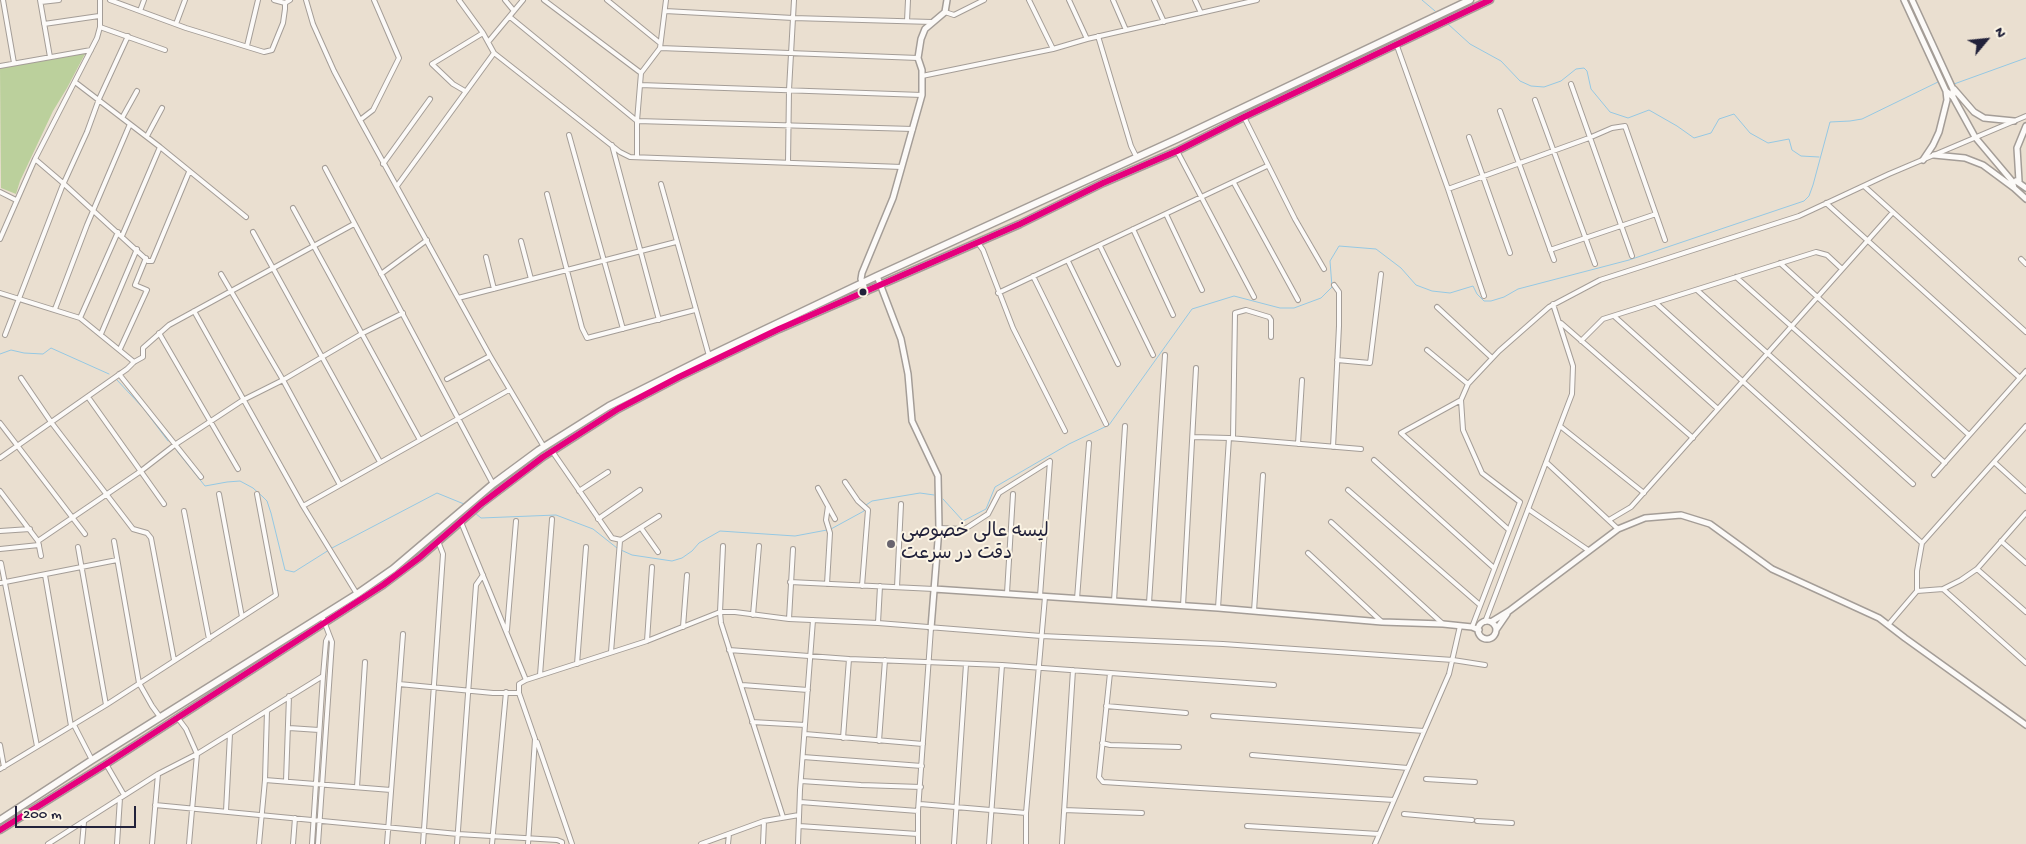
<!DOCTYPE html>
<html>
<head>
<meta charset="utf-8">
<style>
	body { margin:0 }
	#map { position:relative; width:2026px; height:844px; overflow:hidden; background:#eadfd0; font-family:"Gochi Hand",sans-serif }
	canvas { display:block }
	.north { position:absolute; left:1961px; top:15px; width:50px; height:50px; -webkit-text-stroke:4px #fcf5e5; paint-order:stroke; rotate:62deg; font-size:14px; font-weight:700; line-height:20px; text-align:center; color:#22223b }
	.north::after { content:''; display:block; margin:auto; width:18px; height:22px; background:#22223b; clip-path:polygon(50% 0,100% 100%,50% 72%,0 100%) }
	.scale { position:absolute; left:15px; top:806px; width:121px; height:22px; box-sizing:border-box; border:2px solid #22223b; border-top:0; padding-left:6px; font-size:15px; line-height:18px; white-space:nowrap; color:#22223b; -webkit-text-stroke:4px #fcf5e5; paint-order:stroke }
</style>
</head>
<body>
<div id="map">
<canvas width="2026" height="844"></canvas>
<div class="north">N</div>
<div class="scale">200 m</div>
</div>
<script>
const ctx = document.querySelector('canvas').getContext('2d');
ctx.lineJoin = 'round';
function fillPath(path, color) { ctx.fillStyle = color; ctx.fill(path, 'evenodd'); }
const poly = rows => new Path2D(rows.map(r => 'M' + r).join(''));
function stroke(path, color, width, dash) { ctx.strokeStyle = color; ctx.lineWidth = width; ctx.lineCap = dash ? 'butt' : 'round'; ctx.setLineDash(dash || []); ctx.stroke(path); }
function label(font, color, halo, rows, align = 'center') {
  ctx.font = font + ' "Gochi Hand","Playpen Sans Arabic",sans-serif'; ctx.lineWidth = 4; ctx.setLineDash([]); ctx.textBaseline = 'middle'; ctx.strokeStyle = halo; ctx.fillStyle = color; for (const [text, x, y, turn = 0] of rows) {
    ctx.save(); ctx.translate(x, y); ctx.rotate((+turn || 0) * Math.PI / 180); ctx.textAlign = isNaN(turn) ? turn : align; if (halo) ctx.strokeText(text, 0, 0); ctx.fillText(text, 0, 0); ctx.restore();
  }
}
fillPath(poly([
	[86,52,67,88,53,111,20,181,16,194,1,188,0,67]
]), '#bbd09c');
stroke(poly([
	[1422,0,1435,11],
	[1448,24,1470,44,1501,61,1520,81,1531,86,1544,87,1561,81,1576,69,1584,68,1587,71,1591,89,1610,112,1628,118,1649,110,1677,126,1694,138,1711,133,1719,119,1734,114,1750,133,1768,143,1789,139,1792,150,1801,156,1819,157],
	[1954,84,2026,58],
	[0,354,11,350,24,353,43,354,51,348,109,374],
	[117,380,144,409,168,441],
	[177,451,205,486,227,482,240,481,253,488,263,497,267,501,271,513,285,570,294,572,329,550],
	[943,499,963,521,986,509,995,487,1069,444,1109,425,1192,309,1234,296,1280,308,1294,308,1321,298,1332,287,1330,261,1339,246,1376,249,1401,268,1416,285,1432,291,1450,293,1473,286,1477,294,1484,301,1491,301,1504,297,1518,289,1629,260,1804,201,1809,196,1813,185,1830,122,1850,121,1862,119,1938,82],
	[475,513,481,518,556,515,593,529,617,548],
	[831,529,864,511,866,505,872,501,920,493,934,495],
	[332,548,437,493,464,504],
	[621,550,632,555,672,561,682,558,692,551,699,543,720,531,795,536,827,530]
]), '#95c8e3', 1);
const street = poly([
	[3,0,14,63],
	[40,0,50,57],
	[110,0,186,28,264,52,272,50,283,23,285,9,285,3,290,0],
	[274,0,285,3],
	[306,0,313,24,334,71,360,120,490,356,544,447],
	[459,0,483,33,494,53,620,152,630,157,902,167],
	[505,0,514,11],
	[544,0,641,73],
	[607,0,660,43],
	[1029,0,1053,49],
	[1069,0,1087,39],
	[1113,0,1126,30],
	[1154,0,1164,22],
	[1195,0,1201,13],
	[41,2,59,0],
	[140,11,144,0],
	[665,11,793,18,932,22],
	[945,12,954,15,984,0],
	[510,17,637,121,913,129],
	[907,21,908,0],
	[44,24,99,16],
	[176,24,185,0],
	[100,27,165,50],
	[1098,36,1131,146,1136,156],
	[489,41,523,0],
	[247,46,258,0],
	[1397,46,1448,189,1484,296],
	[660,48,918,58],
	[0,66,91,50],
	[922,76,1053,49,1087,39,1257,0],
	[75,82,160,147,246,217],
	[1571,84,1632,256],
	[640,85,922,95],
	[465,91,453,84,432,64,483,33],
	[1535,100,1595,264],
	[1500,111,1554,260],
	[1244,117,1295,219,1324,269],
	[122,118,137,91],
	[360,120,373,110,399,58,374,0],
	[569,135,623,329],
	[147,136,162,108],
	[1469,137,1510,253],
	[612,145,659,320],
	[1177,151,1254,297],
	[637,157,637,121,641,73,660,48,666,0],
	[35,159,63,183,148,261,152,261,189,172],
	[788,163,789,90,794,0],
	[383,164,430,99],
	[325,168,493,484],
	[1234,183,1298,300],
	[661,184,709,356],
	[397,186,494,53],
	[1864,186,2026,332],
	[1448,189,1589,138,1612,128,1625,126,1665,240],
	[0,192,16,200],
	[547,194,582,328,587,338,695,310],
	[1826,203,2020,378],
	[293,208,420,440],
	[1166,214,1202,290],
	[1133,229,1173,315],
	[253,232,380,462],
	[122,236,160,147],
	[0,239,35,159,97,38,100,27,100,0],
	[521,241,531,279],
	[978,243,983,250,1013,328,1065,431],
	[1100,246,1153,355],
	[1550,250,1656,214],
	[486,257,494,289],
	[2021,259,2026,264],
	[1068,261,1118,364],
	[1780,263,1969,435],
	[221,274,283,380,340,485],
	[381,274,427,240],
	[1033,276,1106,424],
	[1736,277,1945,463],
	[1697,290,1913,484],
	[0,293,80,318,134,362],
	[998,293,1267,166],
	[458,298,676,242],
	[1656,303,1922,543],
	[1437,307,1492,358],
	[55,309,87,225,130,124],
	[194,311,303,506,357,594],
	[1614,316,1718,409],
	[80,318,118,232],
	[1561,323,1693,438],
	[159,333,238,469],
	[101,334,137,249],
	[5,335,62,187,87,132,99,99,128,36],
	[1581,341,1603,319,1816,252,1827,255,1842,269],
	[120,349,147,290,135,285,146,258],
	[1427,350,1468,384],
	[1337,360,1370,363,1381,274],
	[119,374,201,477],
	[21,378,51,422,133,529,147,533,151,538,174,660],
	[447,379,490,356],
	[88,397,164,504],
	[1461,400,1401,433,1509,530],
	[0,423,85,534],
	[1560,426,1644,493],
	[1193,437,1229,438,1361,449],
	[1233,438,1235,313,1246,310,1269,317,1271,320,1271,337],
	[1298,444,1302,380],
	[1333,447,1339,326,1339,292,1334,285],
	[552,451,612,538,621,540,659,516],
	[0,458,127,369,134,362,143,357,143,348,169,325,354,224],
	[1374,460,1494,568],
	[1546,462,1618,529],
	[1994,462,2026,491],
	[1934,475,2026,371],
	[845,482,858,501,868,510,862,586],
	[818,488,835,519],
	[1348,490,1480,605],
	[0,491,38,541,41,556],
	[579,491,608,472],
	[219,494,242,617],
	[303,506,509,390],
	[1528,509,1588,550],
	[184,511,209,639],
	[598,519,640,490],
	[1609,520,1631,507,1893,212],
	[461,522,526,680],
	[1331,522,1443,624],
	[641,528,658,552],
	[939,528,964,529,968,527,988,514,999,493,1050,461,1040,596],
	[0,531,30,529],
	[38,541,141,471,176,444,243,400,283,380,363,333,403,313],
	[114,541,139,683,152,706,160,717],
	[2001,541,2026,563],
	[723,546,720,612,721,623,783,817],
	[78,547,106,705],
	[0,549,39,545],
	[1308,553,1382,622],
	[1,563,37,746],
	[1977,569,2026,612],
	[45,575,71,726],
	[790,582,934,589],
	[0,583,117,560],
	[827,584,830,533,826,520,828,506],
	[897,587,901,504],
	[1943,589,2026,663],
	[1917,591,1943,589,1961,580,1977,569,2026,513],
	[1007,593,1013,494],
	[1077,599,1089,443],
	[1114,601,1125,426],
	[1149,603,1165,355],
	[1183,606,1196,368],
	[1218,608,1229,438],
	[1254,611,1263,475],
	[753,615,759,546],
	[789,619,793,549],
	[1485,622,1572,394,1573,366,1553,304],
	[878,623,880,586],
	[1888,625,1917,591,1917,571,1922,543,2026,426],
	[683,627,687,575],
	[1472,627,1520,502,1482,473,1463,430,1461,400,1468,384,1499,351,1549,307,1600,280,1799,216,1889,174,2026,116],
	[507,630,516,521],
	[647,641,652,567],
	[729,650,849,659,1002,665,1274,685],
	[611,652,620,541],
	[577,664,586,547],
	[1110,673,1099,777,1103,782,1394,800],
	[540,675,552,519],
	[399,684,493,693,519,693],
	[742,685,808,690],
	[1106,706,1186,713],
	[1213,716,1424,731],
	[177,717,186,729,197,754,189,844],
	[752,722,805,725],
	[74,725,92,760],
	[289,728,319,730],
	[805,734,923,744],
	[843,738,849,659],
	[879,741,885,660],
	[537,742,572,844],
	[1102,743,1110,745,1179,747],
	[0,745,4,767],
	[1252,755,1408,768],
	[803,757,922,766],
	[106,764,124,795],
	[0,769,106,705,276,595,257,494],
	[1426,779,1475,782],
	[265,780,391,790],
	[286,781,289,696],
	[801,781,861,785,921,787],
	[357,787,365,662],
	[800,802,918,811],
	[920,804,1026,813],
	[155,805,458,834,557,840,562,842,562,844],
	[1064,810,1142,813],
	[226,811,230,734],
	[1404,814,1472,820],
	[1477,821,1512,823],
	[799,826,918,834],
	[1247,826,1379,834],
	[48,844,158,774,197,754,323,676],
	[82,844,84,822],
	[117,844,120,798],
	[152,844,158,774],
	[259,844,265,780,267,711],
	[293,844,295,818],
	[312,844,323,676,326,641,329,635],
	[318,844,332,642,322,616],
	[387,844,403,634],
	[423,844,443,554,438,541],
	[457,844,476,585,483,575],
	[492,844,506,692],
	[528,844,535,739,519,693,519,684,526,680,647,641,720,612,735,612,789,619,878,623,1041,636,1223,644,1453,660,1485,665],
	[701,844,764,821,799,815],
	[728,844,729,834],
	[763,844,764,821],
	[798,844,800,790,813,620],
	[918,844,918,811,931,628],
	[954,844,966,664],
	[989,844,1002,665],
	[1026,844,1026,813,1045,597],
	[1062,844,1073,670],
	[1375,844,1449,674,1460,626]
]);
const secondary = poly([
	[1904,0,1946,91,1953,97,1975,137,2012,181,2014,188,2026,199],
	[1912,0,1953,89,1953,97],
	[1954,89,1974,112,1984,118,2014,121],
	[1934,155,1965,158,1983,165,2014,188],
	[1923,160,1933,145,1939,132,1947,100,1946,91],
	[2016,181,2026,188],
	[2019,181,2017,148,2026,126],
	[877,276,901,339,908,374,912,421,938,476,939,528,931,628],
	[866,292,861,279,862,273,893,198,922,95,922,70,918,58,921,39,925,29,945,12,947,0],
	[934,589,1218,608,1382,622,1443,624,1472,627,1479,630],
	'1478 630a9 9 0 1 1 18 0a9 9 0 1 1-18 0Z',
	[1491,622,1509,611,1618,529,1645,518,1681,515,1710,524,1772,569,1879,618,1905,638,2026,725],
	[1496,630,1507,614]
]);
const highway = poly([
	[0,820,92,760,357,594,393,569,493,484,539,450,609,406,709,356,877,276,1177,139,1470,0],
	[0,830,106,764,383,585,419,558,481,504,543,457,618,409,679,377,779,329,1020,224,1103,183,1177,151,1244,117,1490,0]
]);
stroke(street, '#a49d97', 6);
stroke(secondary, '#a49d97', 8);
stroke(highway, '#a49d97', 9);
stroke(street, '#fcfaf8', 4);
stroke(secondary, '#fcfaf8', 5);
stroke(highway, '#fcfaf8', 6);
stroke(poly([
	[0,830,106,764,383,585,419,558,481,504,543,457,618,409,679,377,779,329,1020,224,1103,183,1177,151,1244,117,1490,0]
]), '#e5007d', 6);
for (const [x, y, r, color] of [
	[863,292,4.5,"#22223b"],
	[891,544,5,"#68646f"]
]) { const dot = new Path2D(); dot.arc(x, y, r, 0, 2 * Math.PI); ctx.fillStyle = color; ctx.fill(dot); stroke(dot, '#fcf5e5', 2); }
label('19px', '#22223b', '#fcf5e5', [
	["لیسه عالی خصوصی",901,533],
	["دقت در سرعت",901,555]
], 'left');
</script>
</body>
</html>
